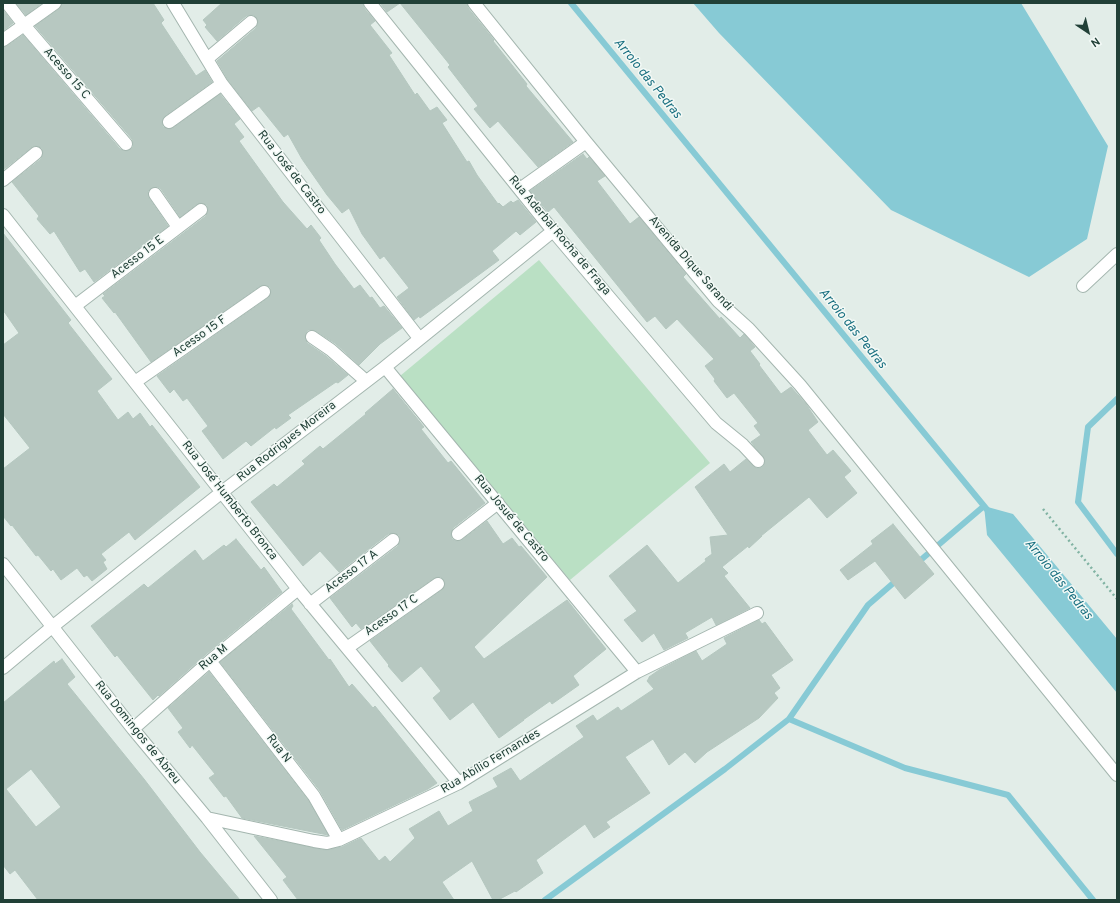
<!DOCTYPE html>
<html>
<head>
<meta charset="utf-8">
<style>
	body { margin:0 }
	#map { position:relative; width:1120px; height:903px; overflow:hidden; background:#e2ede8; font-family:Overpass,sans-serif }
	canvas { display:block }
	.frame { position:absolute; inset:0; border:4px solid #214037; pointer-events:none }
	.north { position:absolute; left:1068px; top:12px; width:40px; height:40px; -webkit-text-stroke:3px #f3f9f6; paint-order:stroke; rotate:145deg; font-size:11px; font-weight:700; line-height:16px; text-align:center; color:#214037 }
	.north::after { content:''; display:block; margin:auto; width:14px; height:18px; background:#214037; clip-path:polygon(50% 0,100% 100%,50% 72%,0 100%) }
</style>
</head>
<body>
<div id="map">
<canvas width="1120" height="903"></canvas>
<div class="frame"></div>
<div class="north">N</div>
</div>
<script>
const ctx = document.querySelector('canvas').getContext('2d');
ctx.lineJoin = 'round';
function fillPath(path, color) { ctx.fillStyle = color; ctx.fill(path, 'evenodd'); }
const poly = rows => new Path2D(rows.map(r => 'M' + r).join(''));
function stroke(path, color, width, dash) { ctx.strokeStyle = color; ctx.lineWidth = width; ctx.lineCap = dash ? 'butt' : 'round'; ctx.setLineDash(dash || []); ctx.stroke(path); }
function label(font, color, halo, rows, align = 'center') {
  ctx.font = font + ' Overpass,sans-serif'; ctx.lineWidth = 3; ctx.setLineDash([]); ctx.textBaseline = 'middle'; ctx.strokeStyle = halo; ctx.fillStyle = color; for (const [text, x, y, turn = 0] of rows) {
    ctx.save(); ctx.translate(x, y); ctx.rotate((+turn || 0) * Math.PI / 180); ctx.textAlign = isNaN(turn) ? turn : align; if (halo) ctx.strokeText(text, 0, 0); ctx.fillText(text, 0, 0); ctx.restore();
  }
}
fillPath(poly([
	[539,260,710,463,570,580,400,376]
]), '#bae0c4');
fillPath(poly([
	[693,3,1021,3,1108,146,1087,239,1029,277,891,210,719,33],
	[984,506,1013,514,1117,639,1117,693,987,535]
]), '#87cad5');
stroke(poly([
	[571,3,989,512],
	[1117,399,1088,427,1078,502,1117,554],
	[916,564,984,506],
	[789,719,905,768,1008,795,1093,900],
	[545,900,725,769,789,719,868,605,898,579]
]), '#87cad5', 6);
const building = poly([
	[16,3,42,3,26,15,16,3],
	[62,3,153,3,164,20,161,23,196,76,205,70,212,82,165,116,162,122,163,127,169,129,173,128,220,94,240,119,234,124,244,137,239,141,283,202,307,229,311,225,321,238,319,240,335,264,354,289,360,285,370,298,372,297,380,308,384,306,402,328,380,344,359,365,336,344,316,331,312,330,308,330,306,333,305,337,307,343,326,356,348,375,338,383,336,382,288,415,291,418,276,429,275,427,251,446,246,441,223,459,202,431,208,426,187,398,183,401,174,389,170,393,157,376,268,298,271,292,270,287,264,285,260,286,151,362,115,312,114,313,102,298,105,296,103,294,206,216,208,209,207,205,200,203,197,204,180,217,161,189,158,187,151,188,148,191,149,198,168,226,94,282,85,269,80,272,54,231,50,234,37,219,39,216,12,182,41,159,43,152,42,148,35,146,32,147,3,170,3,47,7,46,23,35,120,149,127,151,133,147,133,143,132,139,35,26,59,9,62,3],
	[222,3,363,3,364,8,375,21,370,25,392,53,389,55,415,95,417,93,430,111,437,107,447,120,442,123,467,162,469,161,477,175,498,204,499,203,503,207,511,201,513,203,518,200,536,222,520,235,516,231,492,251,499,260,420,318,419,316,414,320,397,297,409,288,384,256,380,259,362,234,349,208,342,213,327,195,302,159,288,134,284,137,259,106,252,111,228,80,217,61,256,28,258,21,254,15,246,16,217,41,205,27,207,25,203,20,222,3],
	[380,3,467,3,468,8,494,40,493,41,527,84,526,86,573,142,538,167,498,121,490,128,474,109,478,106,448,67,450,65,400,3,387,12,380,3],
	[3,10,13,23,3,31,3,10],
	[583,154,587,159,589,157,605,176,597,181,630,224,639,217,686,274,683,277,720,319,721,317,740,338,744,334,755,347,750,351,760,364,759,365,781,394,791,387,806,404,818,422,808,430,827,455,833,450,851,471,844,477,857,493,827,518,809,497,761,536,762,536,749,548,748,546,722,567,728,573,724,576,750,608,716,625,712,617,685,633,688,638,664,650,654,633,642,642,624,620,637,611,609,576,647,545,678,583,706,561,705,559,712,554,710,537,728,535,695,487,724,464,730,472,746,459,756,468,760,468,763,466,765,460,751,442,761,435,754,426,758,423,734,393,727,398,714,381,715,379,705,366,714,359,677,319,666,329,655,316,647,322,554,207,548,212,530,191,583,154],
	[3,233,71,320,68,323,112,379,97,391,118,420,128,412,133,419,140,413,150,427,152,425,200,487,135,540,129,532,101,554,106,560,103,562,107,569,92,581,87,575,84,577,77,568,61,580,53,569,51,571,38,555,36,556,12,525,11,526,3,516,3,469,30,448,3,414,3,345,19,333,3,310,3,233],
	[393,389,424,427,421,429,448,463,451,461,485,503,453,528,451,535,452,539,456,541,462,540,487,521,503,544,512,538,519,547,521,546,547,577,474,647,484,659,567,600,606,649,573,676,579,685,552,704,550,701,523,720,524,720,499,738,473,702,450,720,433,698,441,691,421,666,402,682,388,666,389,665,370,641,442,590,445,584,444,580,441,577,438,577,434,578,361,629,356,623,352,627,330,598,398,546,400,539,399,535,392,533,388,534,339,572,320,551,303,566,251,502,274,484,277,487,305,464,302,461,320,446,323,449,366,414,365,413,393,389],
	[893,524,934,574,905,599,875,561,848,580,840,570,873,544,871,541,893,524],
	[236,539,261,570,264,567,282,592,205,655,159,696,158,695,153,700,117,655,115,657,91,626,144,584,148,588,195,550,203,561,224,545,226,547,236,539],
	[292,604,293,606,291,609,329,660,330,659,349,687,352,684,373,708,375,706,437,783,428,789,342,830,320,791,220,662,292,604],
	[759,620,762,624,765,622,793,660,771,675,780,688,774,693,778,698,759,718,707,752,695,763,685,752,669,765,653,739,625,757,650,793,606,822,610,827,594,838,585,824,536,860,543,873,516,892,515,891,498,900,493,900,472,861,442,882,454,900,298,900,283,880,287,877,254,836,326,850,342,847,361,838,379,861,385,856,390,862,415,838,409,829,439,811,448,826,473,811,469,802,498,787,493,778,511,768,520,781,584,737,576,726,593,715,597,721,618,707,621,711,654,689,647,681,649,678,649,677,659,670,696,651,702,661,727,644,724,638,759,620],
	[62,659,75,677,67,684,144,779,200,852,240,900,38,900,15,870,10,874,3,865,3,703,54,661,55,664,62,659],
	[31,769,61,807,36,827,6,789,31,769],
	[209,672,308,800,328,835,242,818,226,796,224,797,209,778,215,774,192,745,190,748,178,732,183,728,168,708,209,672]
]);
fillPath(building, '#b7c8c1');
stroke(building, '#b4c7bf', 1);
const minor = poly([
	[7,3,24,25,126,144],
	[173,3,222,84,419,338],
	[370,3,553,231,716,423,743,445,758,461],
	[474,3,586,142,718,301,749,329,800,385,1117,775],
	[3,40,55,3],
	[207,59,251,22],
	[169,122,222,84],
	[3,180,36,153],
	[520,189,586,142],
	[155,194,178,227],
	[3,215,298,589,459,783],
	[1083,286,1117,254],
	[75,306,201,210],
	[312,337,331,350,366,381],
	[385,367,637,672],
	[135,382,264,292],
	[458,534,498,503],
	[3,564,133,729,207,818,271,900],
	[310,604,393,540],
	[347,648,438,584],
	[210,661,314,796,339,840],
	[3,668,52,627,222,492,385,367,553,231],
	[133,729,210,661,298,589],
	[207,818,314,841,327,843,339,840,459,783,637,672,757,613]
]);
stroke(minor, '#a4b6af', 14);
stroke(poly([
	[1043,509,1117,599]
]), '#81b3a3', 2.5, [2, 3]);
stroke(minor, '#fff', 12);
label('12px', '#214037', '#f3f9f6', [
	["Acesso 15 C",66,74,49],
	["Rua José de Castro",291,173,52],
	["Rua Aderbal Rocha de Fraga",559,236,50],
	["Acesso 15 E",138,258,-37],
	["Avenida Dique Sarandi",690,264,49],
	["Acesso 15 F",200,337,-35],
	["Rua Rodrigues Moreira",287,442,-38],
	["Rua José Humberto Bronca",229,501,52],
	["Rua Josué de Castro",511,519,50],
	["Acesso 17 A",352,572,-37],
	["Acesso 17 C",392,616,-35],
	["Rua M",214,658,-40],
	["Rua Domingos de Abreu",137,733,51],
	["Rua N",278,749,52],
	["Rua Abílio Fernandes",491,762,-31]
]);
label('italic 13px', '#176e7f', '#f3f9f6', [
	["Arroio das Pedras",647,79,51],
	["Arroio das Pedras",852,329,51],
	["Arroio das Pedras",1058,580,51]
]);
</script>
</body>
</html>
